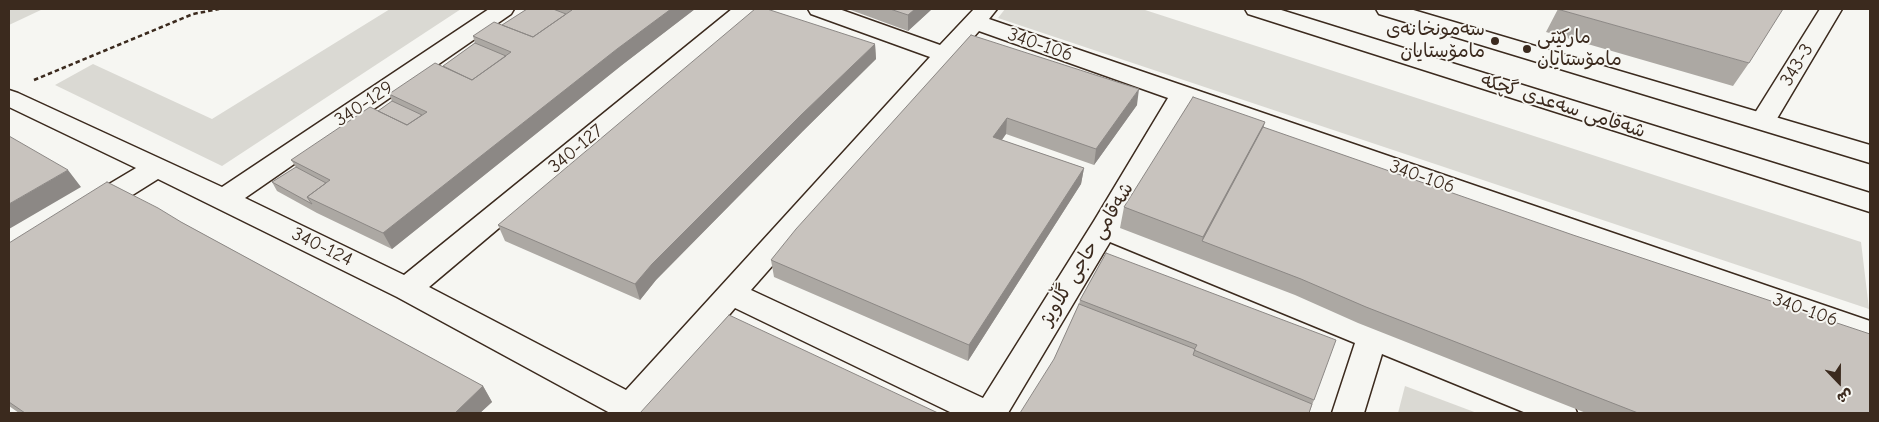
<!DOCTYPE html>
<html>
<head>
<meta charset="utf-8">
<style>
	body { margin:0 }
	#map { position:relative; width:1879px; height:422px; overflow:hidden; background:#f6f6f2; font-family:"Comic Neue","Playpen Sans Arabic",sans-serif }
	canvas { display:block }
	.frame { position:absolute; inset:0; border:10px solid #3b2a1e; pointer-events:none }
	.north { position:absolute; left:1814px; top:357px; width:50px; height:50px; -webkit-text-stroke:4px #f6f6f2; paint-order:stroke; rotate:158deg; font-size:14px; font-weight:700; line-height:20px; text-align:center; color:#3b2a1e }
	.north::after { content:''; display:block; margin:auto; width:18px; height:22px; background:#3b2a1e; clip-path:polygon(50% 0,100% 100%,50% 72%,0 100%) }
</style>
</head>
<body>
<div id="map">
<canvas width="1879" height="422"></canvas>
<div class="frame"></div>
<div class="north">ش</div>
</div>
<script>
const ctx = document.querySelector('canvas').getContext('2d');
ctx.lineJoin = 'round';
function fillPath(path, color) { ctx.fillStyle = color; ctx.fill(path, 'evenodd'); }
const poly = rows => new Path2D(rows.map(r => 'M' + r).join(''));
function stroke(path, color, width, dash) { ctx.strokeStyle = color; ctx.lineWidth = width; ctx.lineCap = dash ? 'butt' : 'round'; ctx.setLineDash(dash || []); ctx.stroke(path); }
function label(font, color, halo, rows, align = 'center') {
  ctx.font = font + ' "Comic Neue","Playpen Sans Arabic",sans-serif'; ctx.lineWidth = 4; ctx.setLineDash([]); ctx.textBaseline = 'middle'; ctx.strokeStyle = halo; ctx.fillStyle = color; for (const [text, x, y, turn = 0] of rows) {
    ctx.save(); ctx.translate(x, y); ctx.rotate((+turn || 0) * Math.PI / 180); ctx.textAlign = isNaN(turn) ? turn : align; if (halo) ctx.strokeText(text, 0, 0); ctx.fillText(text, 0, 0); ctx.restore();
  }
}
fillPath(poly([
	[9,9,43,9,9,25],
	[390,9,461,9,222,166,55,85,93,64,212,119],
	[1005,9,1142,9,1861,242,1869,309,998,18],
	[1405,386,1477,413,1398,413]
]), '#dad9d3');
const minor = poly([
	[489,9,514,9,511,14,245,198,404,275,732,9,756,9,753,14,429,287,626,390,930,57,811,14,808,9,839,9,940,45,974,9,997,9,989,19,1870,321,1870,345,1188,105,1121,224,1573,403,1577,413,1526,413,1382,354,1364,413,1332,413,1355,343,1110,242,1008,413,952,413,735,308,646,413,610,413,397,297,158,179,99,216,89,219,79,216,75,209,79,202,136,168,9,107,9,90,18,93,222,187,489,9],
	[979,31,1168,98,1094,221,983,398,751,290,979,31],
	[1820,9,1842,9,1772,127,1763,129,1754,127,1750,121,1820,9]
]);
const major = poly([
	[1245,9,1278,9,1870,193,1870,212,1248,14,1245,9],
	[1376,9,1410,9,1870,145,1870,163,1379,14,1376,9]
]);
stroke(minor, '#3b2a1e', 3);
stroke(major, '#3b2a1e', 3);
stroke(poly([
	[34,80,193,14,219,9]
]), '#3b2a1e', 2.5, [4.5, 3]);
fillPath(minor, '#f6f6f2');
fillPath(major, '#f6f6f2');
fillPath(poly([
	[527,9,695,9,622,65,392,249,317,213,277,191,272,182,296,167,291,160,378,111,392,101,389,94,443,66,475,43,473,36,502,25],
	[848,9,932,9,908,31],
	[1558,9,1749,63,1733,86,1546,32],
	[971,35,1137,105,1094,165,1006,134,1002,140,1084,168,1081,184,968,361,774,277,771,260],
	[875,44,876,59,803,131,656,280,640,300,505,241,498,225],
	[1265,122,1263,127,1870,413,1586,413,1358,323,1295,295,1120,228,1124,207],
	[181,222,483,386,492,402,480,413,19,413,9,406,9,243],
	[1106,253,1314,400,1309,413,1054,359,1079,304,1080,300]
]), '#aca8a3');
fillPath(poly([
	[671,9,695,9,622,65,392,249,383,233,617,49],
	[915,9,932,9,908,31,908,15],
	[875,44,876,59,803,131,656,280,640,300,635,284,652,264,801,115],
	[1139,89,1137,105,1094,165,1096,149],
	[1007,118,1006,134,992,153,993,137],
	[1265,122,1259,143,1202,241,1203,237],
	[1084,168,1081,184,968,361,969,345],
	[68,170,81,187,9,229,9,204],
	[483,386,492,402,480,413,455,413]
]), '#8c8885');
const building = poly([
	[527,9,553,9,566,14,533,37,502,25,527,9],
	[569,9,671,9,617,49,383,233,307,197,330,180,291,160,370,107,407,125,427,112,389,94,435,63,472,80,511,52,473,36,494,22,533,37,572,10,569,9],
	[755,9,767,9,875,44,801,115,652,264,635,284,498,225,755,9],
	[890,9,915,9,908,15,890,9],
	[1557,9,1783,9,1749,63,1557,9],
	[971,35,1139,89,1096,149,1007,118,993,137,1084,168,969,345,771,260,796,229,971,35],
	[475,43,506,56,472,80,443,66,475,43],
	[1193,97,1265,122,1203,237,1124,207,1193,97],
	[392,101,422,115,407,125,378,111,392,101],
	[1263,127,1573,235,1870,334,1870,413,1638,413,1366,307,1301,279,1202,241,1263,127],
	[9,136,68,170,9,204,9,136],
	[296,167,326,183,307,197,312,204,272,182,296,167],
	[107,182,158,208,181,222,483,386,455,413,25,413,9,402,9,243,107,182],
	[1106,253,1336,340,1314,400,1194,350,1197,345,1080,300,1106,253],
	[1079,304,1195,349,1193,355,1312,404,1309,413,1020,413,1054,359,1079,304],
	[729,315,938,413,640,413,729,315]
]);
fillPath(building, '#c8c3be');
stroke(building, '#8c8885', 1);
for (const [x, y, r, color] of [
	[1495,41,5,"#3b2a1e"],
	[1527,49,5,"#3b2a1e"]
]) { const dot = new Path2D(); dot.arc(x, y, r, 0, 2 * Math.PI); ctx.fillStyle = color; ctx.fill(dot); stroke(dot, '#f6f6f2', 2); }
label('19px', '#3b2a1e', '#f6f6f2', [
	["سەمونخانەی",1485,30],
	["مامۆستایان",1485,52],
	["مارکێتی",1537,38,"left"],
	["مامۆستایان",1537,60,"left"]
], 'right');
label('19px', '#3b2a1e', '#f6f6f2', [
	["340-106",1040,45,19],
	["343-3",1797,65,-59],
	["340-129",364,104,-34],
	["شەقامی سەعدی گچکە",1563,106,18],
	["340-127",576,149,-40],
	["340-106",1422,177,19],
	["340-124",322,247,26],
	["شەقامی حاجی گڵاویژ",1087,254,-59],
	["340-106",1805,310,19]
]);
</script>
</body>
</html>
